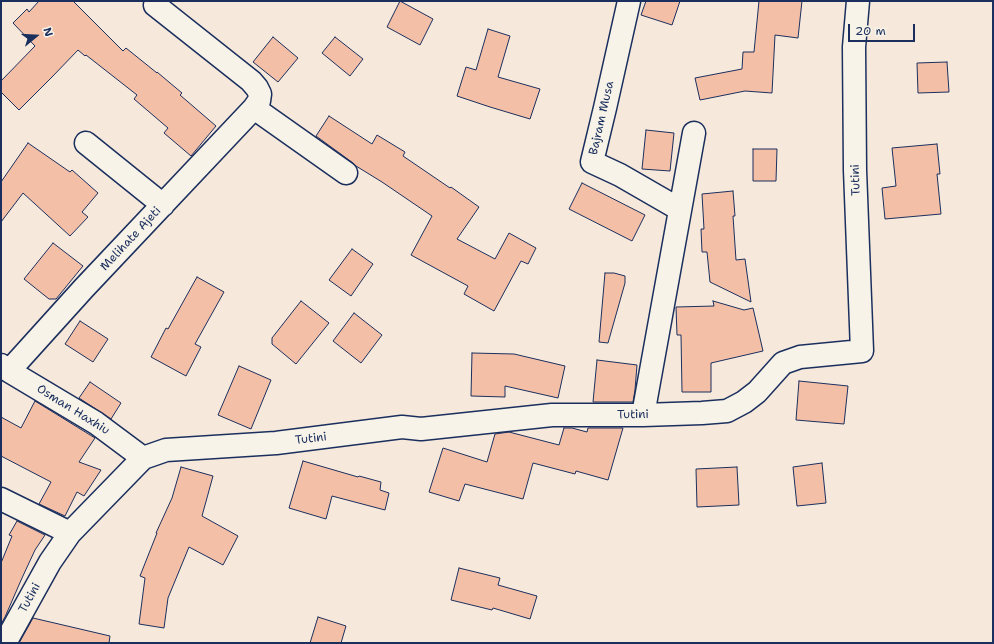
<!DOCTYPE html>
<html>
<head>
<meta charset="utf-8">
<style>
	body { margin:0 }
	#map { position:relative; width:994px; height:644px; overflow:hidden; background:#f6e9db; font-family:"Shantell Sans",sans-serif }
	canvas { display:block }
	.frame { position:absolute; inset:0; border:2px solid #1b2f5e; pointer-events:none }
	.north { position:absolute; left:16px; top:16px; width:40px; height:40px; -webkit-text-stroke:3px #f7f3e8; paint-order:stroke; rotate:72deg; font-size:11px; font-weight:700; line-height:16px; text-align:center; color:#1b2f5e }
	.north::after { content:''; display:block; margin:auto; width:14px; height:18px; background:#1b2f5e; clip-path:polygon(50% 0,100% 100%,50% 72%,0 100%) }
	.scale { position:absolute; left:848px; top:24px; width:67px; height:18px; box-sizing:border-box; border:2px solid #1b2f5e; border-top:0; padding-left:5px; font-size:12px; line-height:14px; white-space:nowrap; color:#1b2f5e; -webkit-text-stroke:3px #f7f3e8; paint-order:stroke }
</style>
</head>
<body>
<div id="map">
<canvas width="994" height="644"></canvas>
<div class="frame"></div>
<div class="north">N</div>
<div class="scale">20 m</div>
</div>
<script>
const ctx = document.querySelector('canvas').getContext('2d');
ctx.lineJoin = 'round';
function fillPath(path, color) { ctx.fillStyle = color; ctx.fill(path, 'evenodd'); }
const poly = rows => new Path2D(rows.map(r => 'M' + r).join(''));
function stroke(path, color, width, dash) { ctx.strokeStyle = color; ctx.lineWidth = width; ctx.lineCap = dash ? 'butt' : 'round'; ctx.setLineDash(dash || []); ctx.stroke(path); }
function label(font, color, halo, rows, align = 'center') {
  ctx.font = font + ' "Shantell Sans",sans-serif'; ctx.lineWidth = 3; ctx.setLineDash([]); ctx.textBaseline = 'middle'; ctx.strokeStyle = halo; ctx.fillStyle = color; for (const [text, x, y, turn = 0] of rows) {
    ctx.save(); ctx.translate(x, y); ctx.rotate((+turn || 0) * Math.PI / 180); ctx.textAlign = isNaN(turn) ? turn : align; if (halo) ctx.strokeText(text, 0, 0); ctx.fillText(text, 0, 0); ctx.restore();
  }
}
const building = poly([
	[39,1,73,1,123,51,126,48,157,73,157,72,182,93,180,95,216,126,191,156,164,133,168,128,134,99,137,95,86,55,85,56,78,50,52,77,19,110,1,92,1,81,35,46,13,23,27,9,29,12,39,1],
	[400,1,433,19,420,45,387,27,400,1],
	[646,1,680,1,672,25,641,15,646,1],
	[759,1,802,1,798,38,775,35,772,93,745,91,700,100,695,78,742,69,743,52,754,52,759,1],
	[488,29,510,36,498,77,540,89,530,119,490,107,457,96,466,67,476,70,488,29],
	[273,37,298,58,278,82,253,62,273,37],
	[335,37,363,59,350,76,322,53,335,37],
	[947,62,949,92,918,93,917,63,947,62],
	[329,116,372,144,377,135,405,152,403,156,450,188,451,187,479,207,457,239,495,259,509,233,536,248,528,264,521,261,494,311,464,294,468,286,411,255,432,216,382,182,356,166,353,163,316,136,329,116],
	[646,130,674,133,670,171,642,169,646,130],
	[28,143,70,172,72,170,98,193,82,212,88,217,70,236,23,193,1,222,1,182,28,143],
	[937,144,940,174,937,174,941,214,885,219,882,188,896,186,892,148,937,144],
	[753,149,777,149,776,181,753,181,753,149],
	[582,183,645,215,632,241,569,209,582,183],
	[733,191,735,216,733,216,736,260,745,259,751,302,710,282,707,252,702,252,701,229,704,229,702,194,733,191],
	[53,243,83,266,56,299,49,299,24,279,53,243],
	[352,249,373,264,351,296,329,280,352,249],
	[605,273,614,273,625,276,625,283,608,343,599,342,605,273],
	[197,277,224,292,195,344,201,347,186,376,151,357,166,328,168,329,197,277],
	[301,301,329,323,296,364,272,344,272,338,301,301],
	[713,301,744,310,753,308,763,351,711,363,711,392,682,392,681,335,677,335,676,307,714,306,713,301],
	[354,313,382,335,361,363,333,341,354,313],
	[80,321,108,339,93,362,65,344,80,321],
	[472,353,514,354,565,366,558,398,505,386,505,397,471,396,472,353],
	[597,360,637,365,635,390,633,402,593,402,597,360],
	[239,366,271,380,251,429,218,415,239,366],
	[799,381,848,386,844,424,796,420,799,381],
	[90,382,121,403,111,419,79,398,90,382],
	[35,401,95,438,79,462,101,470,84,496,77,492,65,516,39,504,51,482,1,456,1,417,21,428,35,401],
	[564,428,572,428,587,432,588,428,623,428,608,480,576,471,575,474,533,463,523,499,465,484,459,501,429,492,443,448,487,462,495,434,509,432,559,445,564,428],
	[303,461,358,477,359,476,381,482,380,490,389,493,385,510,332,496,326,519,289,508,303,461],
	[822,463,826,503,797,506,793,467,822,463],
	[181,467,213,476,202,516,238,536,223,565,189,547,168,598,164,628,139,624,145,578,140,576,157,533,156,533,172,498,181,467],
	[737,467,739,505,697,507,696,469,737,467],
	[17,521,45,535,35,550,22,578,5,617,1,624,1,563,12,536,9,535,17,521],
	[459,568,500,578,498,585,537,596,530,619,493,608,492,610,451,600,459,568],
	[318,617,346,626,341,643,310,643,318,617],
	[33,618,110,636,109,643,19,643,33,618]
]);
fillPath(building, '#f4bfa7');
stroke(building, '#1b2f5e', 1);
const minor = poly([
	[629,1,605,108,592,162,620,175,679,209],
	[254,108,346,173],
	[86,143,163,205],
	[1,365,9,371,96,423,143,458],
	[9,371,84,288,254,108,259,101,260,94,257,88,251,81,155,5],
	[643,415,694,133],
	[1,499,70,533],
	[5,643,50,562,70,533,143,458,166,450,276,443,402,427,421,429,552,415,643,415,702,413,727,411,744,402,757,392,783,363,800,357,862,351,855,170,854,47,858,1]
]);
stroke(minor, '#1b2f5e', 25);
stroke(minor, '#f7f3e8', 22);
label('12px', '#1b2f5e', '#f7f3e8', [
	["Bajram Musa",602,118,-77],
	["Tutini",856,180,-92],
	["Melihate Ajeti",131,239,-47],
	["Osman Haxhiu",73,410,32],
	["Tutini",633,415,-1],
	["Tutini",311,439,-7],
	["Tutini",30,598,-61]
]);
</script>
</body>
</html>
